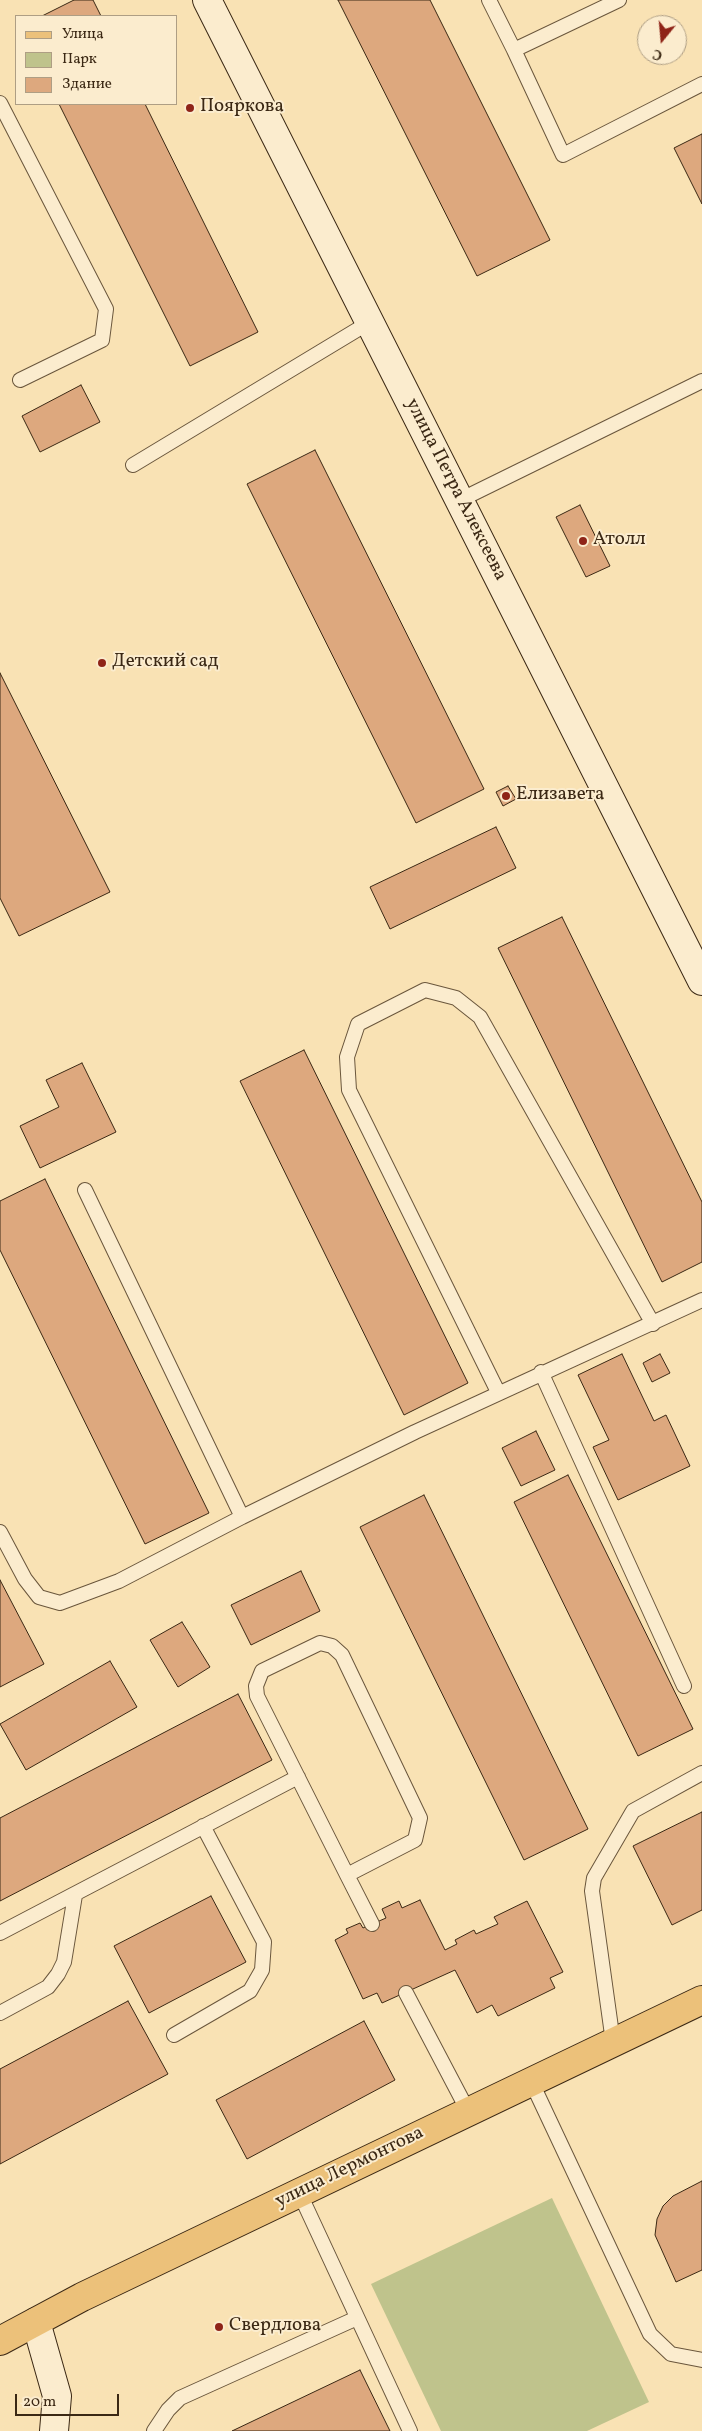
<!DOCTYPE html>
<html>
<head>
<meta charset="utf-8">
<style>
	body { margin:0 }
	#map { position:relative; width:702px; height:2431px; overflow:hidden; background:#f9e2b4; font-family:Vollkorn,serif }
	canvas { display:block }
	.legend { position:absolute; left:15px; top:15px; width:162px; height:90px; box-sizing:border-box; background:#fbecce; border:1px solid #ae9e84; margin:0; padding:6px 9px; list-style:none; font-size:15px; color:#3b2814 }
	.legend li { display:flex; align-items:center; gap:10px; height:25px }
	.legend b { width:25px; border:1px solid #ae9e84 }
	.north { position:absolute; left:637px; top:15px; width:50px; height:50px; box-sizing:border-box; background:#fbecce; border:1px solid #ae9e84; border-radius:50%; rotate:197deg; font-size:14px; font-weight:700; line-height:20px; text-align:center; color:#3b2814 }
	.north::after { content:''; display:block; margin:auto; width:18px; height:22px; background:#8f2418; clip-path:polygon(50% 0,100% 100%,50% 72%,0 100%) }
	.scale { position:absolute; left:15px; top:2394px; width:104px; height:22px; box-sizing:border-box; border:2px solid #3b2814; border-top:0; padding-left:6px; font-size:15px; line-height:18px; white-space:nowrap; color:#3b2814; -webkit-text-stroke:4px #fbecce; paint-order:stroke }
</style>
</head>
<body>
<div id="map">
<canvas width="702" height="2431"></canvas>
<ul class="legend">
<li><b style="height:6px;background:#ecc17a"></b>Улица</li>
<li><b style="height:14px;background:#bfc38c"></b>Парк</li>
<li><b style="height:14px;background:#dda87e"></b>Здание</li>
</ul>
<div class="north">С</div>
<div class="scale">20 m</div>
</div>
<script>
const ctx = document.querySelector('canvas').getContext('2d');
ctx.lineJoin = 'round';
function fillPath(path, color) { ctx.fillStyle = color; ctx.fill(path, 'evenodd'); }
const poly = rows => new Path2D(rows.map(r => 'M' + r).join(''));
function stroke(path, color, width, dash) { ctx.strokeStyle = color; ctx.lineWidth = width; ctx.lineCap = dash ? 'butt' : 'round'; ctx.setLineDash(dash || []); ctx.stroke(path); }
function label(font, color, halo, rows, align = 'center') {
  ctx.font = font + ' Vollkorn,serif'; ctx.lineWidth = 4; ctx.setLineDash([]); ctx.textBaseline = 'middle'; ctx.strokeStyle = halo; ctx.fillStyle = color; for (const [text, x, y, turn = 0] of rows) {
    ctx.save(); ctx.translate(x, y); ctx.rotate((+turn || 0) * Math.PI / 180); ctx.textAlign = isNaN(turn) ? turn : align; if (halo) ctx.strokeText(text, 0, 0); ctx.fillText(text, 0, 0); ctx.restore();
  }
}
fillPath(poly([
	[552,2198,649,2402,587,2431,441,2431,371,2284]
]), '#bfc38c');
const building = poly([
	[74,0,93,0,101,16,42,16,74,0],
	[338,0,430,0,550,240,477,276,338,0],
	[59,104,145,104,258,332,190,366,59,104],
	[702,134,702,204,674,148,702,134],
	[81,385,100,422,40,452,22,416,81,385],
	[315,450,484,789,416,823,247,484,315,450],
	[580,505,610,566,586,577,556,517,580,505],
	[0,673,110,892,19,936,0,898,0,673],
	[508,786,516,799,503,806,496,792,508,786],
	[496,827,516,868,390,929,370,887,496,827],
	[562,917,702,1202,702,1262,662,1282,498,948,562,917],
	[304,1050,468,1383,404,1415,240,1081,304,1050],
	[82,1063,116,1132,40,1168,20,1126,59,1107,46,1080,82,1063],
	[45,1179,209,1513,145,1544,0,1250,0,1201,45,1179],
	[622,1354,654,1421,666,1415,690,1466,618,1500,593,1447,609,1440,578,1375,622,1354],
	[660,1354,670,1373,652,1382,643,1363,660,1354],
	[536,1431,555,1470,521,1486,502,1448,536,1431],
	[568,1475,693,1729,638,1756,514,1502,568,1475],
	[424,1495,588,1829,524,1860,360,1527,424,1495],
	[301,1571,320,1611,251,1645,231,1605,301,1571],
	[0,1580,44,1664,0,1687,0,1580],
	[182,1622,210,1667,178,1687,150,1640,182,1622],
	[110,1661,137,1707,26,1770,0,1724,110,1661],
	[238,1694,272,1760,0,1901,0,1818,238,1694],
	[702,1812,702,1910,672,1925,633,1846,702,1812],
	[211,1896,246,1962,149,2013,114,1946,211,1896],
	[420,1900,445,1950,457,1944,455,1940,474,1930,476,1934,498,1924,494,1917,527,1901,563,1972,550,1978,555,1988,498,2016,492,2005,477,2013,455,1970,382,2003,377,1993,363,1999,335,1940,348,1933,346,1929,360,1923,363,1928,386,1918,382,1909,399,1901,402,1908,420,1900],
	[128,2001,168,2074,0,2164,0,2069,128,2001],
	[364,2021,395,2080,247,2159,216,2100,364,2021],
	[702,2181,702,2270,676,2282,655,2235,657,2219,663,2206,673,2196,702,2181],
	[360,2370,390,2431,232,2431,360,2370]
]);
fillPath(building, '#dda87e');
stroke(building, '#3b2814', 1);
const service = poly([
	[489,0,514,50,563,155,702,84],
	[514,50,619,0],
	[0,103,106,309,102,340,20,380],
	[133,465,370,322],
	[460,500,702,381],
	[85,1190,242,1517],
	[541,1372,684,1686],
	[498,1392,349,1090,347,1057,358,1024,425,990,456,998,480,1017,653,1324],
	[0,1532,25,1579,39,1597,60,1603,119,1581,242,1517,415,1432,702,1300],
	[347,1875,415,1840,420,1818,342,1655,332,1646,320,1643,262,1671,256,1686,257,1696,347,1875,372,1924],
	[0,1933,298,1777],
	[406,1993,468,2111],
	[0,2013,48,1987,58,1974,64,1962,75,1895],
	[174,2035,250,1991,262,1970,264,1942,203,1826],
	[613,2042,592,1891,594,1878,633,1811,702,1773],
	[531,2081,650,2334,671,2354,702,2360],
	[299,2192,410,2431],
	[154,2431,168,2410,180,2398,357,2318]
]);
const secondary = poly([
	[207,0,702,981],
	[36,2322,57,2396,54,2431]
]);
const primary = poly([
	[0,2341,82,2297,702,2000]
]);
stroke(service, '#6a563c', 16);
stroke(secondary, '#3b2814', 30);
stroke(primary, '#3b2814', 30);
stroke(service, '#fbecce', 14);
stroke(secondary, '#fbecce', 28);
stroke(primary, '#ecc17a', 28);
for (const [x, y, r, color] of [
	[190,108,5,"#8f2418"],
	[583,541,5,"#8f2418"],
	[102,663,5,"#8f2418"],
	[506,796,5,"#8f2418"],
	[219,2327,5,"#8f2418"]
]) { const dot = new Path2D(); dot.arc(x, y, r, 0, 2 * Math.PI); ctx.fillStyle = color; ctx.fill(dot); stroke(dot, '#fbecce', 2); }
label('19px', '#3b2814', '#fbecce', [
	["Пояркова",200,108],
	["Атолл",593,541],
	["Детский сад",112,663],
	["Елизавета",516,796],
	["Свердлова",229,2327]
], 'left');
label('19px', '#3b2814', '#fbecce', [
	["улица Петра Алексеева",455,490,63],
	["улица Лермонтова",350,2168,-26]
]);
</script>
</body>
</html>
